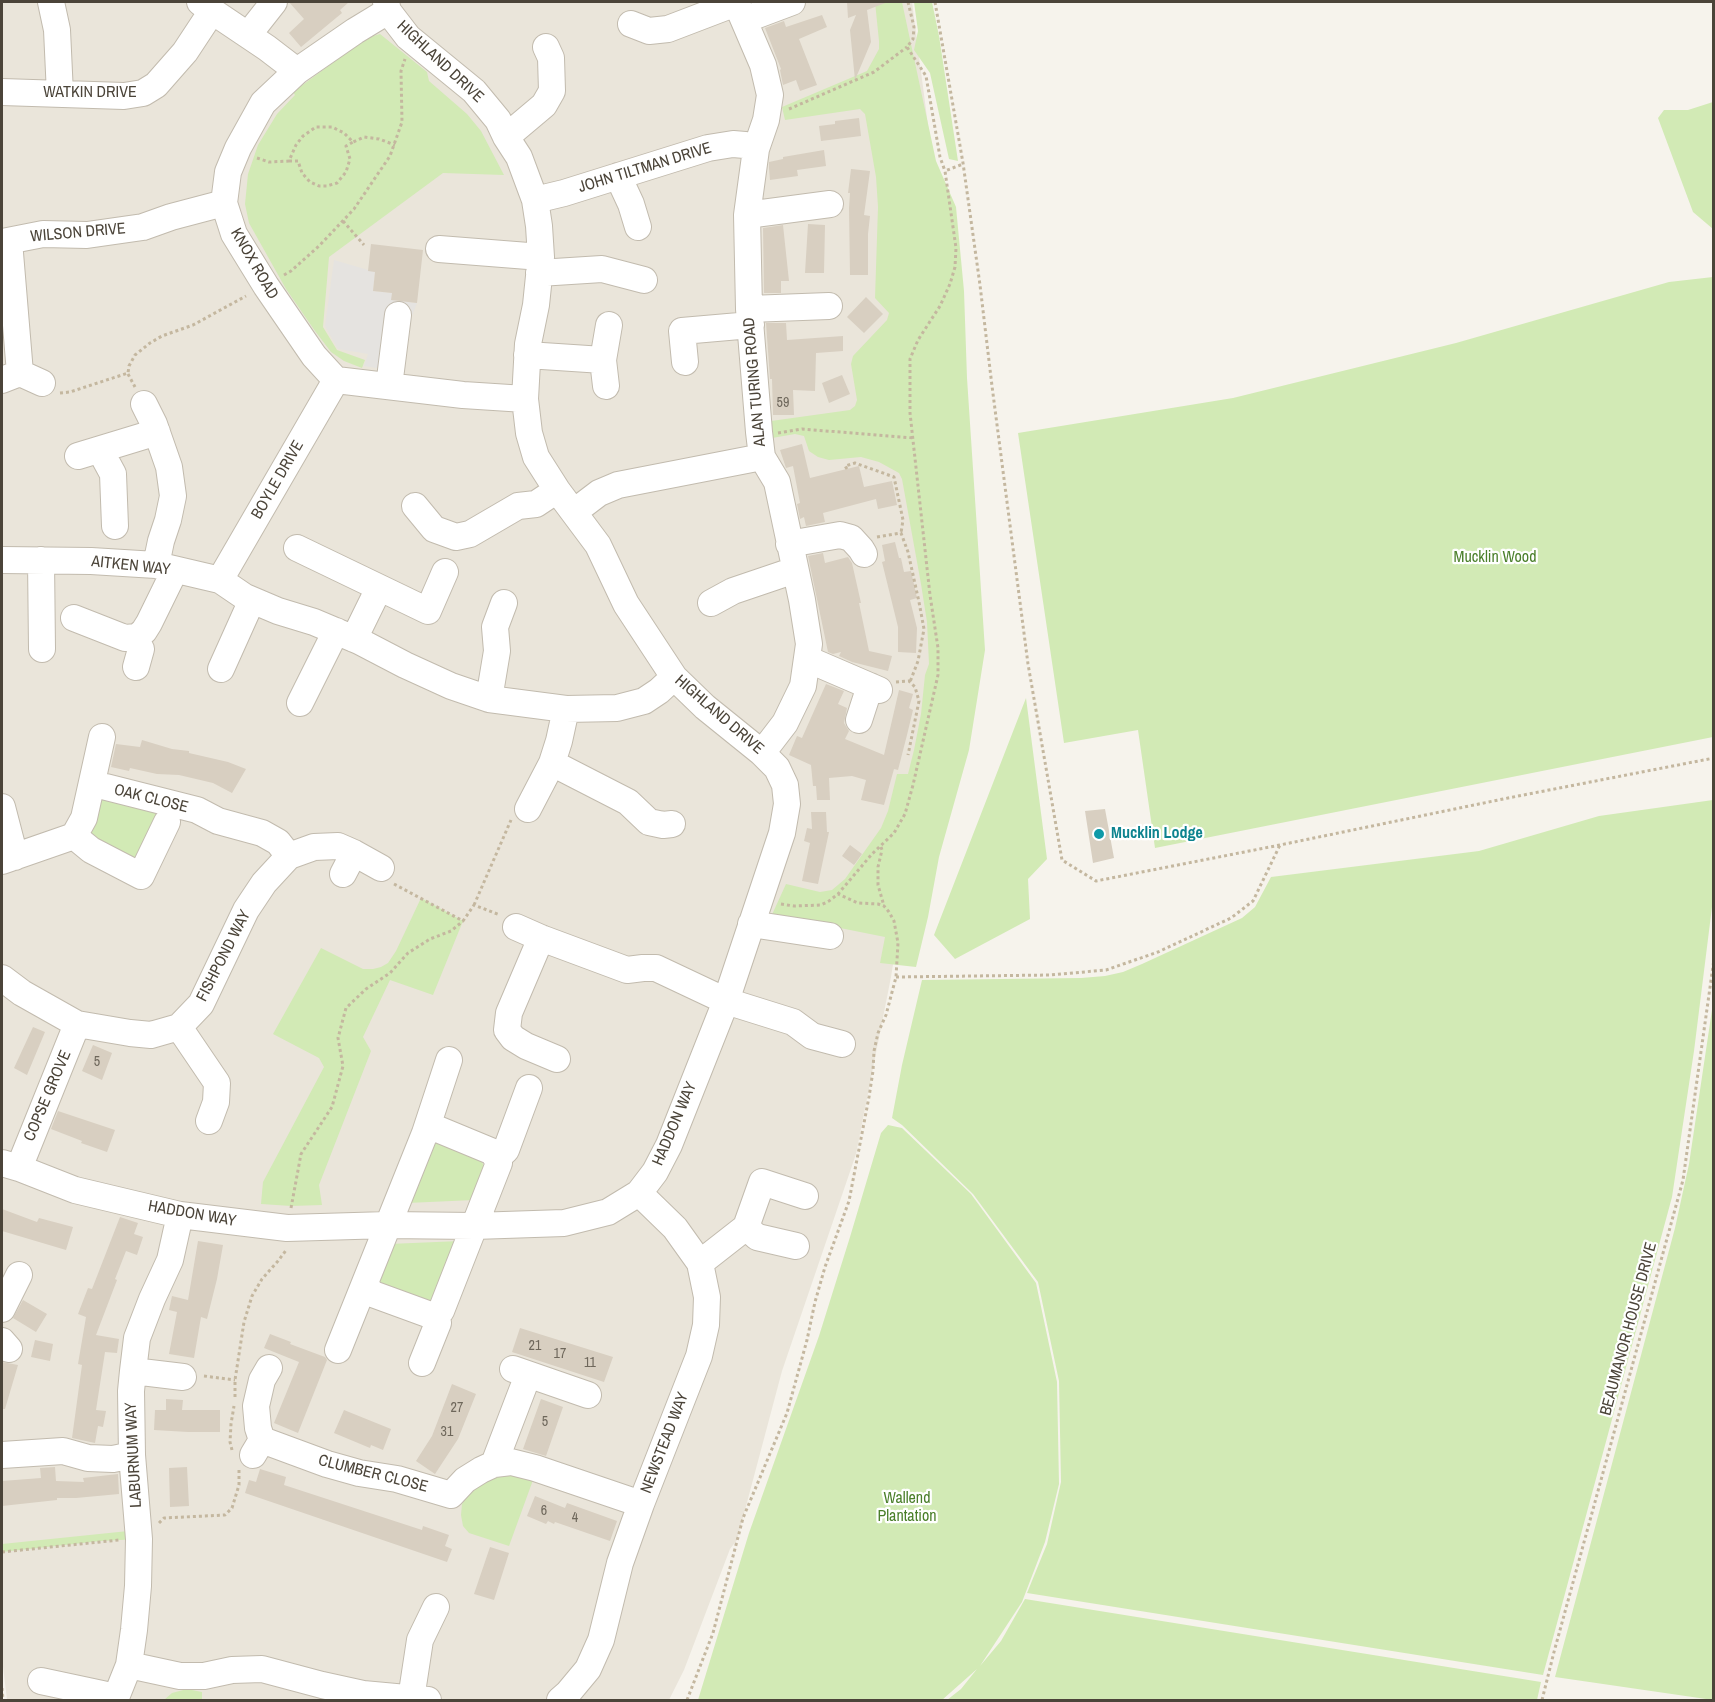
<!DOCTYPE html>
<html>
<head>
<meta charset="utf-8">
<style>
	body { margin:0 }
	#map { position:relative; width:1715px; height:1702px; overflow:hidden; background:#f6f3ec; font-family:"Archivo Narrow",sans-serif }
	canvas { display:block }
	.frame { position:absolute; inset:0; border:3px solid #4b4439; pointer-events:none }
</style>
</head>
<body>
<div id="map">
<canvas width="1715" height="1702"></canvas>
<div class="frame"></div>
</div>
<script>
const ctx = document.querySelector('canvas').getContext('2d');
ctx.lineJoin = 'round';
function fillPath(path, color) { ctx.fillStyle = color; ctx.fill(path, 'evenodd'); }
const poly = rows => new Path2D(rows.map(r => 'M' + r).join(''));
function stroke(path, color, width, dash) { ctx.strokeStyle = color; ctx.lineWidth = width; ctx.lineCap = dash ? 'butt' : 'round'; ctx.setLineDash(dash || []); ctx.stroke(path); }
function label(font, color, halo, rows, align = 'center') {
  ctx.font = font + ' "Archivo Narrow",sans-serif'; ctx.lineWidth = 4.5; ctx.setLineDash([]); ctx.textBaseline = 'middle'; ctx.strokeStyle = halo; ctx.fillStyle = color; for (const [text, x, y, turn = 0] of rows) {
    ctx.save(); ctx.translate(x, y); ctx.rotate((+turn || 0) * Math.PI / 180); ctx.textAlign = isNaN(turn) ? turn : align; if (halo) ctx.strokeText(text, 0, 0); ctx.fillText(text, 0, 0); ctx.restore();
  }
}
fillPath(poly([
	[2,2,912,2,936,187,965,678,906,882,891,977,856,1154,782,1371,737,1540,730,1549,684,1670,669,1700,7,1700,2,1658]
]), '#eae5da');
fillPath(poly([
	[875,2,902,2,936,161,956,207,964,291,967,378,985,650,969,750,939,857,928,917,916,967,880,963,885,937,830,926,770,919,786,884,820,892,832,890,845,879,881,828,888,811,897,774,908,774,914,750,921,714,925,675,929,664,927,622,921,584,902,479,899,473,879,462,861,457,829,460,818,457,809,451,804,436,795,434,772,438,771,421,850,410,855,406,857,400,851,364,853,356,887,320,889,313,875,298,878,207,876,177,865,114,860,109,785,120,782,107,867,71,879,49,879,41],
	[914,2,932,2,939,36,958,161,949,159,930,73,914,50,918,31],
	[380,34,427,72,429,81,467,114,481,131,504,175,443,173,329,257,323,327,337,350,365,360,362,368,344,361,331,352,315,331,286,289,249,223,245,204,248,174,258,145,277,114,295,95,293,92,361,42,373,36],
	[1713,102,1714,102,1713,229,1693,212,1658,118,1664,110,1688,110],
	[1713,277,1713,737,1155,848,1138,730,1064,743,1018,433,1233,398,1456,343,1669,282],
	[1026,698,1047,859,1028,879,1030,919,955,959,934,935],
	[99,793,164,811,136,862,99,846,89,833],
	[1713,800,1713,899,1694,1051,1672,1197,1543,1675,1027,1593,1047,1544,1061,1482,1059,1381,1038,1282,973,1194,902,1125,892,1118,902,1065,922,980,1081,978,1105,976,1123,972,1142,964,1242,918,1255,907,1271,877,1479,851,1599,816],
	[421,898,463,921,433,995,390,980,363,1037,371,1051,319,1185,322,1205,291,1206,261,1204,263,1182,324,1067,319,1058,273,1034,321,948,363,969,373,969,381,967,388,963,396,951],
	[1713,1003,1714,1700,1713,1700,1555,1677,1675,1228,1689,1164],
	[888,1125,902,1128,971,1194,1036,1283,1057,1382,1059,1484,1045,1542,1022,1602,980,1666,1001,1641,1025,1599,1541,1682,1537,1700,947,1700,961,1689,977,1669,942,1700,698,1700,749,1533,819,1336,850,1237,881,1133],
	[440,1142,481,1160,486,1170,474,1200,407,1203,428,1145],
	[460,1241,435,1304,425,1308,374,1280,389,1244],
	[503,1475,514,1475,533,1480,509,1546,469,1533,463,1526,461,1515,462,1504,466,1497,485,1481],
	[138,1530,139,1539,101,1541,2,1552,2,1544],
	[187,1689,202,1692,202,1700,164,1700,172,1693]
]), '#d2eab5');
fillPath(poly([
	[334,260,375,272,373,291,392,293,392,300,417,303,396,357,397,371,364,366,368,354,338,349,325,326]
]), '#e5e3e0');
fillPath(poly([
	[289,2,349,2,340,10,342,13,301,47,289,33,304,19],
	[847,2,888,2,867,10,871,42,855,80,850,30,856,15,848,18],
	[822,15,827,27,799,39,817,85,800,91,796,80,783,85,780,70,781,69,765,28,784,21,786,27],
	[859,118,861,136,821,141,819,126,835,124,835,121],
	[824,150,826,166,797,170,798,176,770,180,769,168,769,162,783,159,783,157],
	[851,169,870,171,864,215,870,216,868,234,868,275,850,275,849,208,850,193,848,193],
	[808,224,825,225,824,273,805,273],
	[783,225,789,281,781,281,781,293,764,293,763,228],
	[371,244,423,250,417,303,391,300,392,293,373,291,375,272,368,271],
	[866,297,883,314,864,333,847,317],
	[766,323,786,323,787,340,843,336,843,351,816,353,815,391,793,390,794,415,773,415,772,379,770,379],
	[842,375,850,394,829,403,822,383],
	[802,444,810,478,859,466,864,487,892,481,897,505,878,509,876,499,823,513,825,522,806,526,804,517,800,519,797,504,800,503,793,466,786,468,780,450],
	[895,542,899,558,901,558,904,572,911,571,917,598,910,600,917,628,916,653,898,652,898,627,882,562,885,561,882,545],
	[823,553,825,563,848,557,852,563,861,603,859,603,869,651,892,656,888,671,852,662,839,656,841,652,833,654,828,652,808,556],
	[826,684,844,691,838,704,847,708,844,723,849,731,845,739,884,755,899,690,913,694,909,708,913,710,907,735,898,770,894,769,884,805,861,800,866,780,852,776,829,778,830,800,817,800,816,786,813,786,811,765,789,755,797,736,802,738],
	[142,740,172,749,189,751,189,753,228,762,246,769,232,793,213,783,179,775,157,774,130,768,129,771,111,767,116,744,140,747],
	[1105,809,1114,858,1093,863,1085,811],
	[811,812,826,812,827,832,829,832,818,884,802,881,810,843,804,841,807,828,812,829],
	[850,845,862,854,854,865,842,856],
	[33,1027,45,1032,27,1075,14,1068],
	[93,1045,112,1053,102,1080,82,1071],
	[58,1111,115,1130,107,1152,81,1143,82,1141,51,1129],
	[2,1209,37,1222,39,1218,73,1227,66,1250,2,1231],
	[120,1217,138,1223,134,1234,143,1237,137,1255,126,1251,115,1279,117,1280,96,1335,119,1339,117,1353,105,1352,96,1410,106,1411,103,1427,98,1426,95,1443,72,1438,82,1365,78,1364,86,1317,78,1314,88,1288,92,1289],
	[198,1241,223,1245,217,1279,207,1319,201,1317,194,1358,169,1354,177,1312,169,1310,172,1296,188,1300],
	[23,1300,47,1314,36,1332,13,1318],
	[520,1328,613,1357,604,1382,512,1352],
	[270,1334,291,1342,290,1344,325,1357,327,1360,298,1433,274,1423,299,1362,264,1348],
	[35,1340,53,1344,50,1361,31,1357],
	[2,1362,18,1365,5,1409,2,1409],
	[452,1384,476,1394,458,1439,435,1474,416,1461,432,1436],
	[166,1399,183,1400,182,1410,220,1410,220,1432,188,1432,154,1430,155,1410,166,1410],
	[541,1399,563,1407,546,1456,523,1449],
	[344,1410,391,1429,383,1450,371,1445,370,1448,334,1433],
	[55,1467,56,1481,84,1482,83,1478,118,1474,119,1494,76,1498,57,1498,57,1500,2,1506,2,1481,41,1478,40,1468],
	[187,1467,189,1506,170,1507,169,1468],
	[260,1469,286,1477,284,1485,422,1530,423,1526,449,1535,445,1546,452,1549,447,1562,245,1493,249,1480,256,1482],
	[535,1496,565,1508,567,1503,617,1521,610,1541,555,1522,554,1524,548,1521,546,1524,527,1516],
	[490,1547,509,1553,494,1600,474,1594]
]), '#d8cfc1');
const minor = poly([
	[51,2,57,30,60,94],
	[200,2,212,11,267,48,297,71],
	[736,2,763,65,770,95,766,120,756,149,747,215,749,309,759,432,762,457,777,482,802,600,809,644,803,686,785,723,762,753],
	[388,11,355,31,297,71,263,103,238,148,228,172,224,203,234,234,266,286,314,356,336,380,463,395,525,399],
	[744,20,792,2],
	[631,24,649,31,668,29,736,3],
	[248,35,274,2],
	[2,92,124,96,143,93,156,85,185,52,212,11],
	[506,137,544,105,552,91,551,58,546,47],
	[618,176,631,204,638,227],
	[535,200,564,193,708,148,733,144,745,145,756,149],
	[747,215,830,204],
	[9,241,20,373],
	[2,242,43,234,87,235,143,227,171,217,224,203],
	[439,249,541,257],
	[539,273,602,269,644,280],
	[749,309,829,306],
	[527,355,603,360],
	[685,362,682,331,751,325],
	[2,380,20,373,42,383],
	[389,386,398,315],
	[606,386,603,360,609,325],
	[144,404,154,424,169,467,173,496,168,520,161,541,156,565],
	[100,450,113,474,115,526],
	[78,456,157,432],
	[415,506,434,529,456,537,470,534,518,506,536,504,557,490],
	[574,512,599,493,618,485,762,457],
	[789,544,840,535,851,538,861,549,864,554],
	[297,548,428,611,445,572],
	[2,560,91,561,156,565,220,580,245,597,278,611,314,622,359,641,405,665,451,686,489,699,566,709,617,708,644,701,659,691,674,677],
	[41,560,42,649],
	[220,580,336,380],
	[711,603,733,591,795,570],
	[74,618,125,638,137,637,144,631,149,623,175,570],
	[134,638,141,649,136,667],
	[354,639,379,588],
	[807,659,879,690],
	[221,669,252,600],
	[489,699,497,651,495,627,504,603],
	[300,703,336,631],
	[859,720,870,686],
	[552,763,628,802,649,822,663,825,672,824],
	[106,787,197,810,218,821,262,833,278,842,289,856],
	[2,807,15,857],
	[528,809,552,763,559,741,566,709],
	[74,836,91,850,141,876,167,822],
	[2,861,74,836,84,818,102,737],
	[343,874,354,853],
	[751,924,830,936],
	[516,927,541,938,627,970,643,968,656,968,726,1001,793,1022,812,1036,842,1044],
	[541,938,509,1013,507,1030,513,1038,526,1046,557,1059],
	[2,978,22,993,77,1024,130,1033,151,1035,179,1027,201,1004,246,910,264,883,289,856,314,847,338,846,354,853,381,868],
	[179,1027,217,1083,216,1102,209,1121],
	[425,1133,449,1060],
	[497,1158,506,1150,529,1088],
	[2,1163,19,1168,75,1190,180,1215,287,1228,388,1225,474,1226,564,1223,608,1212,639,1193,655,1172,669,1145,726,1001,782,833,787,804,785,785,777,768,762,753,705,707,674,677,626,604,598,545,557,490,536,457,529,433,525,399,528,344,536,305,541,257,539,226,535,200,519,157,506,137,498,120,474,91,408,37,388,11,386,2],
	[19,1168,77,1024],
	[746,1227,757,1237,796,1246],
	[700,1263,746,1227,762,1182,805,1196],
	[2,1309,19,1275],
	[2,1341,9,1349],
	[338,1350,425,1133,435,1128,493,1152,499,1163,441,1311,433,1316,370,1293,366,1283],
	[422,1363,438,1323,436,1314],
	[513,1369,588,1395],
	[133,1371,183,1377],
	[262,1440,327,1464,359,1473,397,1479,451,1495,465,1480,481,1470,494,1464,511,1462,535,1468,641,1504],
	[2,1455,63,1451,88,1458,113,1459,132,1455],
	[253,1455,262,1440,258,1428,256,1406,262,1380,269,1368],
	[494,1464,528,1375],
	[129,1665,180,1676,204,1676,232,1670,262,1669,322,1685,363,1694,428,1700],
	[41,1681,116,1697],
	[411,1699,420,1640,436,1607],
	[115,1700,129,1665,134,1630,138,1586,139,1539,132,1455,131,1391,133,1371,137,1338,152,1299,170,1260,180,1215],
	[560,1700,568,1693,588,1669,601,1640,620,1563,641,1504,699,1356,706,1325,707,1297,700,1263,675,1228,639,1193]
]);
stroke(minor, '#c2bbae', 28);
stroke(poly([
	[908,2,914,27,913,39,907,47,926,76,940,157,945,171],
	[935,2,963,163,980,285,992,386,1028,664,1062,860,1096,881,1280,845,1508,798,1714,758],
	[789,109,874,72,907,47],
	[257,158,269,162,289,161,296,145,303,136,316,127,332,127,344,133,353,142,364,137,379,139,395,145],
	[289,161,298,161,302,173,310,182,319,186,327,186,337,183,346,172,350,159,346,146,353,142],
	[343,221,364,245],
	[284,275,291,271,319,246,354,209,390,156,402,122,401,71,405,59],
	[128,374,135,387],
	[60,393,70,392,128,373,129,366,135,355,150,343,162,336,193,325,246,296],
	[778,433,802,429,914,438],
	[847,469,845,466,855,463,894,477,903,520,901,533],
	[877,537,901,533,908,552,919,602,924,629,918,661,910,682],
	[896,682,909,681,915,687,919,701,908,755],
	[881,847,882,850,878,867,878,885,884,906],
	[394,884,463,921,474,905,500,915],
	[781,904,794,906,821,905,829,901,838,894,872,854,894,833,905,814,913,785,938,675,938,648,930,595,910,413,910,359,918,340,940,306,950,284,955,267,956,248,945,171,963,164],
	[474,905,511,820],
	[896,977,1050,975,1106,970,1158,952,1231,918,1253,901,1280,845],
	[291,1208,301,1154,332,1107,343,1066,338,1038,346,1008,366,989,390,973,408,953,430,939,451,931,463,921],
	[204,1376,235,1380],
	[235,1397,235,1380,244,1322,252,1296,262,1279,278,1261,287,1249],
	[232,1450,230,1442,231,1424,234,1406],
	[159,1523,164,1518,225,1515,232,1508,239,1485,239,1470],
	[2,1552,119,1540],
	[2,1688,3,1700],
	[687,1700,713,1633,743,1518,787,1413,807,1340,815,1302,825,1267,849,1201,869,1097,873,1071,874,1051,878,1033,886,1015,896,977,898,943,894,921,889,912,884,906,878,904,858,903,838,894],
	[1542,1700,1554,1652,1683,1180,1714,959]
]), '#c4b79f', 3, [3, 3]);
stroke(minor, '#fff', 26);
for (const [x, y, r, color] of [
	[1099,834,6,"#0f9aa8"]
]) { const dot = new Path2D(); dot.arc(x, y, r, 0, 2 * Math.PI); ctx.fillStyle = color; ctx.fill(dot); stroke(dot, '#fff', 2); }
label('14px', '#6e675b', null, [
	["59",783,403],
	["5",97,1062],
	["21",535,1346],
	["17",560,1354],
	["11",590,1363],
	["27",457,1408],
	["5",545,1422],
	["31",447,1432],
	["6",544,1511],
	["4",575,1518]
]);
label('16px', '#4b4439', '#fff', [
	["HIGHLAND DRIVE",440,62,43],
	["WATKIN DRIVE",90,93],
	["JOHN TILTMAN DRIVE",645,168,-17],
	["WILSON DRIVE",78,233,-5],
	["KNOX ROAD",254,264,60],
	["ALAN TURING ROAD",755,382,-95],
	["BOYLE DRIVE",278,480,-60],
	["AITKEN WAY",131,566,6],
	["HIGHLAND DRIVE",719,715,41],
	["OAK CLOSE",151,799,14],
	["FISHPOND WAY",224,956,-63],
	["COPSE GROVE",48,1096,-67],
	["HADDON WAY",675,1124,-67],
	["HADDON WAY",192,1214,10],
	["BEAUMANOR HOUSE DRIVE",1629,1329,-75],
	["NEWSTEAD WAY",665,1443,-69],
	["LABURNUM WAY",134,1455,-93],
	["CLUMBER CLOSE",373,1474,14]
]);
label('16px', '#4a7f2a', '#fff', [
	["Mucklin Wood",1495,558],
	["Wallend",907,1499],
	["Plantation",907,1517]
]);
label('bold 16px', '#0d838f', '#fff', [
	["Mucklin Lodge",1111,834]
], 'left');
</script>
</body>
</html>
